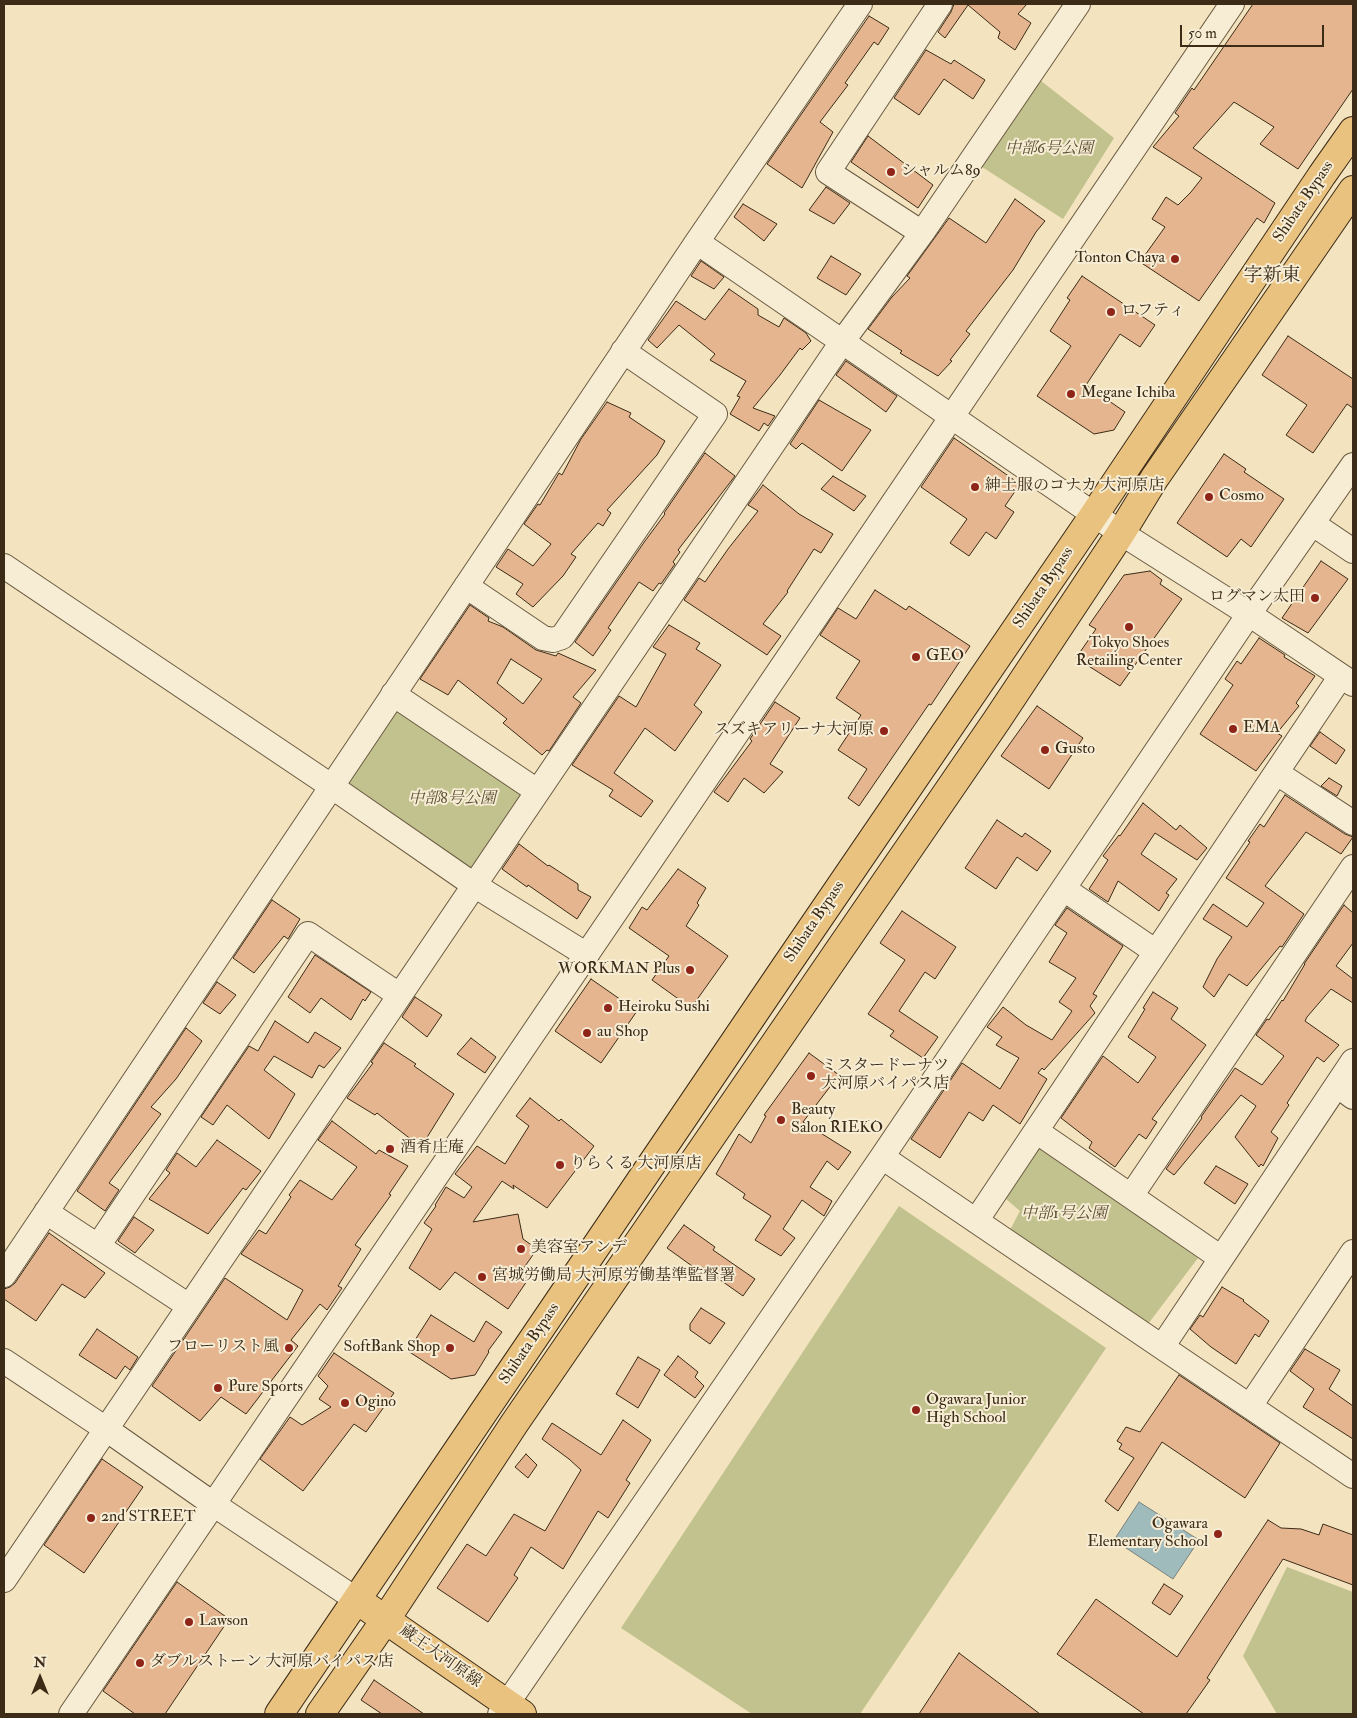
<!DOCTYPE html>
<html>
<head>
<meta charset="utf-8">
<style>
	body { margin:0 }
	#map { position:relative; width:1357px; height:1718px; overflow:hidden; background:#f3e3be; font-family:"IM FELL Double Pica",serif }
	canvas { display:block }
	.frame { position:absolute; inset:0; border:5px solid #3b2b17; pointer-events:none }
	.north { position:absolute; left:15px; top:1653px; width:50px; height:50px; -webkit-text-stroke:4px #f7edd5; paint-order:stroke; rotate:0deg; font-size:14px; font-weight:700; line-height:20px; text-align:center; color:#3b2b17 }
	.north::after { content:''; display:block; margin:auto; width:18px; height:22px; background:#3b2b17; clip-path:polygon(50% 0,100% 100%,50% 72%,0 100%) }
	.scale { position:absolute; left:1180px; top:25px; width:144px; height:22px; box-sizing:border-box; border:2px solid #3b2b17; border-top:0; padding-left:6px; font-size:15px; line-height:18px; white-space:nowrap; color:#3b2b17; -webkit-text-stroke:4px #f7edd5; paint-order:stroke }
</style>
</head>
<body>
<div id="map">
<canvas width="1357" height="1718"></canvas>
<div class="frame"></div>
<div class="north">N</div>
<div class="scale">50 m</div>
</div>
<script>
const ctx = document.querySelector('canvas').getContext('2d');
ctx.lineJoin = 'round';
function fillPath(path, color) { ctx.fillStyle = color; ctx.fill(path, 'evenodd'); }
const poly = rows => new Path2D(rows.map(r => 'M' + r).join(''));
function stroke(path, color, width, dash) { ctx.strokeStyle = color; ctx.lineWidth = width; ctx.lineCap = dash ? 'butt' : 'round'; ctx.setLineDash(dash || []); ctx.stroke(path); }
function label(font, color, halo, rows, align = 'center') {
  ctx.font = font + ' "IM FELL Double Pica","Noto Serif JP",serif'; ctx.lineWidth = 4; ctx.setLineDash([]); ctx.textBaseline = 'middle'; ctx.strokeStyle = halo; ctx.fillStyle = color; for (const [text, x, y, turn = 0] of rows) {
    ctx.save(); ctx.translate(x, y); ctx.rotate((+turn || 0) * Math.PI / 180); ctx.textAlign = isNaN(turn) ? turn : align; if (halo) ctx.strokeText(text, 0, 0); ctx.fillText(text, 0, 0); ctx.restore();
  }
}
fillPath(poly([
	[1036,77,1114,138,1063,219,979,165],
	[401,709,520,789,521,797,474,867,466,867,350,788,348,777,392,710],
	[1036,1144,1198,1258,1148,1324,1010,1230,1020,1211,1006,1199],
	[899,1206,1106,1348,860,1714,752,1714,621,1628],
	[1287,1567,1353,1592,1353,1714,1277,1714,1243,1656]
]), '#c1c28d');
const water = poly([
	[1139,1502,1199,1540,1173,1579,1114,1540,1139,1502]
]);
fillPath(water, '#a0bbbc');
stroke(water, '#78817a', 1);
const building = poly([
	[954,4,1027,4,1018,14,1031,23,1015,50,998,38,1000,32,968,5,945,38,938,32,951,12,954,4],
	[1253,4,1353,4,1353,89,1298,169,1260,144,1274,127,1234,102,1193,148,1275,203,1264,223,1257,218,1199,301,1140,262,1165,227,1152,219,1166,197,1178,205,1191,192,1202,178,1153,147,1179,116,1175,113,1192,88,1194,90,1253,4],
	[869,16,889,28,878,45,874,42,845,83,848,85,820,122,833,132,802,188,767,164,869,16],
	[926,50,951,64,954,60,985,80,973,99,944,79,919,115,894,98,926,50],
	[868,136,933,185,918,208,851,162,868,136],
	[826,187,850,203,834,224,809,210,826,187],
	[1015,199,1045,221,1036,232,1013,270,966,331,970,334,950,360,952,361,938,376,900,353,902,351,868,329,892,297,910,278,907,276,949,218,986,243,1015,199],
	[743,204,777,224,764,241,734,217,743,204],
	[831,256,861,274,846,295,817,278,831,256],
	[701,261,724,277,714,289,691,276,701,261],
	[1082,276,1155,325,1140,347,1120,334,1086,385,1125,412,1114,430,1094,434,1037,396,1071,346,1050,331,1070,300,1067,298,1082,276],
	[729,289,758,309,758,315,779,327,784,318,806,333,811,341,802,350,800,348,780,375,753,408,775,416,768,426,764,423,759,431,730,414,740,397,737,396,746,381,710,360,715,354,679,325,657,348,648,340,676,301,705,320,729,289],
	[1288,336,1353,379,1353,408,1347,404,1313,453,1286,435,1307,405,1262,375,1288,336],
	[846,361,897,396,886,412,836,375,846,361],
	[819,400,871,430,842,471,802,443,796,449,790,444,819,400],
	[607,402,631,413,629,417,665,441,657,455,607,510,611,513,603,526,598,523,571,554,576,557,563,576,533,607,516,594,523,584,496,567,508,549,533,566,551,544,524,524,538,504,540,505,559,473,562,475,581,439,607,402],
	[954,438,1020,484,1005,506,1014,512,996,539,986,532,969,556,950,543,967,519,921,487,954,438],
	[705,453,735,476,678,550,680,552,673,562,675,564,661,584,659,583,653,591,639,582,608,628,611,630,593,656,575,642,645,541,665,514,664,513,705,453],
	[1224,454,1246,469,1244,472,1284,499,1251,547,1241,539,1227,557,1177,523,1224,454],
	[833,476,866,496,854,511,821,489,833,476],
	[763,485,799,514,833,534,821,553,814,549,787,591,788,592,763,624,781,636,767,655,684,600,699,578,705,582,728,549,758,511,748,505,763,485],
	[1321,561,1348,579,1308,633,1282,618,1321,561],
	[1150,571,1162,580,1160,584,1182,599,1120,686,1076,658,1096,629,1089,625,1124,575,1150,571],
	[875,590,906,610,909,606,970,646,931,705,929,704,859,806,848,798,867,769,838,750,861,715,836,698,860,661,820,635,838,608,856,619,875,590],
	[470,605,489,618,488,621,503,627,536,650,556,656,558,653,596,670,573,697,581,703,549,751,547,750,542,755,503,723,507,719,458,680,448,695,420,679,470,605],
	[511,659,542,679,523,704,497,683,511,659],
	[669,625,700,643,696,649,721,665,694,705,702,712,675,751,645,728,614,773,653,801,641,817,609,796,613,790,572,765,619,696,636,707,666,654,653,647,669,625],
	[1259,638,1285,655,1284,657,1315,676,1296,703,1299,706,1277,733,1282,736,1256,771,1200,734,1233,685,1225,679,1237,661,1241,664,1259,638],
	[775,702,800,718,770,764,783,772,764,793,744,778,728,802,714,792,752,741,750,739,775,702],
	[1037,706,1083,738,1049,789,1001,756,1037,706],
	[1320,732,1345,750,1336,764,1310,746,1320,732],
	[1329,778,1342,786,1337,796,1321,786,1329,778],
	[1285,795,1345,834,1353,837,1341,854,1306,832,1265,886,1304,914,1282,947,1280,946,1247,986,1229,974,1214,997,1203,987,1217,959,1232,937,1203,919,1213,904,1247,927,1264,903,1226,878,1250,842,1248,841,1260,824,1264,827,1285,795],
	[1143,803,1176,830,1180,825,1207,848,1197,860,1155,833,1141,854,1177,879,1166,893,1169,895,1159,911,1118,881,1108,902,1089,889,1108,860,1103,856,1119,835,1120,836,1143,803],
	[997,820,1022,837,1025,833,1051,851,1037,871,1017,857,996,889,965,868,997,820],
	[519,844,548,866,549,865,578,884,578,890,591,897,577,919,528,885,527,887,502,869,519,844],
	[678,869,706,888,697,903,699,905,686,926,728,956,691,1008,652,980,669,956,629,928,642,907,647,910,678,869],
	[272,900,300,919,288,939,284,936,254,973,233,958,272,900],
	[1344,905,1353,913,1353,943,1336,966,1353,979,1353,1003,1331,989,1307,1017,1305,1021,1339,1045,1324,1062,1317,1057,1287,1103,1289,1105,1271,1132,1278,1138,1263,1166,1261,1164,1259,1167,1235,1137,1256,1106,1241,1095,1174,1175,1166,1169,1202,1118,1201,1117,1235,1068,1262,1085,1284,1056,1256,1035,1267,1019,1269,1020,1282,1000,1283,1001,1305,964,1304,964,1344,905],
	[1067,908,1123,946,1093,994,1097,996,1090,1006,1095,1013,1044,1070,1042,1068,1038,1073,1047,1079,1020,1124,993,1105,983,1121,969,1112,940,1158,911,1139,962,1063,1000,1089,1019,1058,996,1045,1002,1037,987,1027,1003,1007,1026,1025,1052,1040,1072,1011,1059,1002,1076,978,1049,962,1067,933,1055,925,1067,908],
	[902,911,956,947,935,979,925,972,899,1011,938,1037,923,1058,890,1036,894,1031,868,1014,905,960,880,943,902,911],
	[315,955,371,992,365,1001,363,999,351,1020,321,998,310,1013,288,997,315,955],
	[591,979,637,1011,601,1063,555,1031,591,979],
	[217,982,236,995,220,1014,203,1003,217,982],
	[1153,992,1178,1008,1171,1019,1206,1045,1152,1119,1157,1122,1146,1139,1139,1134,1115,1167,1089,1148,1092,1142,1061,1118,1103,1056,1138,1083,1156,1057,1128,1037,1145,1009,1143,1008,1153,992],
	[415,997,442,1015,427,1037,402,1017,415,997],
	[275,1021,308,1043,315,1032,341,1048,324,1068,319,1065,312,1078,274,1056,264,1070,295,1094,269,1139,227,1105,213,1125,201,1117,249,1046,258,1051,275,1021],
	[186,1028,202,1041,176,1079,151,1107,161,1114,109,1183,119,1190,105,1211,77,1191,186,1028],
	[471,1038,496,1057,485,1073,457,1054,471,1038],
	[384,1043,416,1064,414,1066,454,1094,421,1147,377,1113,375,1115,347,1098,373,1063,371,1062,384,1043],
	[809,1053,839,1075,803,1122,851,1152,838,1170,827,1161,810,1187,832,1201,824,1216,802,1200,783,1229,795,1238,781,1256,755,1240,771,1216,743,1198,745,1194,716,1174,739,1134,751,1143,766,1116,764,1115,809,1053],
	[530,1098,559,1121,561,1119,594,1146,547,1208,513,1185,514,1189,502,1181,473,1222,518,1214,523,1239,537,1249,521,1272,529,1278,508,1309,455,1272,440,1290,409,1268,432,1229,424,1223,436,1206,435,1205,446,1187,464,1198,472,1187,455,1174,477,1146,505,1164,529,1126,516,1116,530,1098],
	[332,1121,376,1154,379,1150,408,1166,389,1194,391,1195,355,1245,361,1249,338,1286,342,1288,327,1310,320,1304,291,1340,298,1346,246,1414,221,1397,200,1421,152,1386,225,1278,287,1320,303,1290,241,1254,259,1230,266,1234,291,1197,289,1195,300,1180,332,1200,357,1167,318,1140,332,1121],
	[217,1140,261,1171,246,1190,243,1188,208,1234,149,1199,170,1173,166,1170,177,1153,196,1167,217,1140],
	[1216,1166,1248,1184,1235,1204,1204,1183,1216,1166],
	[134,1217,154,1230,135,1253,118,1241,134,1217],
	[684,1225,715,1247,713,1250,755,1279,743,1296,702,1267,699,1271,667,1248,684,1225],
	[49,1233,105,1273,85,1298,62,1284,36,1321,4,1299,4,1289,10,1287,15,1283,49,1233],
	[1222,1287,1244,1300,1243,1301,1269,1321,1259,1337,1255,1334,1236,1364,1211,1347,1190,1329,1200,1315,1203,1317,1222,1287],
	[701,1308,725,1323,710,1344,690,1330,690,1324,701,1308],
	[431,1315,474,1342,486,1321,502,1332,488,1351,489,1352,475,1375,451,1379,408,1351,431,1315],
	[97,1329,138,1357,130,1370,125,1366,116,1379,79,1355,97,1329],
	[1305,1349,1340,1370,1329,1389,1353,1406,1353,1439,1303,1407,1314,1389,1290,1371,1305,1349],
	[334,1353,394,1393,366,1432,354,1424,303,1491,260,1459,290,1417,302,1425,331,1407,319,1399,328,1386,318,1376,334,1353],
	[678,1356,698,1372,695,1377,704,1386,695,1398,664,1375,678,1356],
	[638,1357,660,1370,638,1408,616,1394,638,1357],
	[1179,1375,1280,1443,1245,1498,1162,1442,1118,1511,1105,1501,1134,1458,1119,1449,1122,1444,1117,1441,1126,1427,1140,1432,1179,1375],
	[623,1420,651,1440,626,1480,630,1483,608,1518,598,1511,563,1569,531,1547,514,1575,518,1578,488,1622,437,1588,467,1544,486,1556,514,1514,545,1531,581,1470,569,1459,542,1439,552,1423,601,1455,623,1420],
	[526,1454,537,1465,528,1478,515,1467,526,1454],
	[102,1459,143,1487,84,1573,44,1545,102,1459],
	[1268,1520,1281,1528,1301,1529,1319,1535,1323,1524,1353,1535,1353,1585,1283,1559,1207,1678,1210,1680,1186,1714,1144,1714,1057,1654,1096,1599,1177,1657,1268,1520],
	[177,1582,229,1619,165,1714,135,1714,103,1691,177,1582],
	[1164,1584,1183,1596,1170,1615,1152,1603,1164,1584],
	[959,1653,1040,1714,919,1714,959,1653],
	[374,1680,424,1714,382,1714,361,1700,374,1680]
]);
fillPath(building, '#e5b590');
stroke(building, '#3b2b17', 1);
const minor = poly([
	[922,233,828,172,940,4],
	[697,242,1121,533,1249,614,1353,684],
	[1313,524,1353,551],
	[4,566,331,786,474,885,587,955],
	[466,586,543,638,553,640,562,637,715,414,623,351],
	[393,694,537,791],
	[1277,773,1353,823],
	[1064,889,1156,952],
	[1353,1061,1162,1347,1353,1476],
	[1337,1085,1353,1097],
	[882,1157,1162,1347],
	[1131,1196,1353,867],
	[46,1212,189,1306],
	[976,1221,1036,1131],
	[98,1246,308,934,399,995],
	[1221,1258,1036,1131,1341,676],
	[4,1275,697,242,860,4],
	[4,1361,106,1429,213,1504,357,1600],
	[1250,1406,1353,1252],
	[4,1580,842,342,922,233,1078,4],
	[71,1714,1232,4],
	[500,1714,882,1157,1249,614,1353,465]
]);
const major = poly([
	[357,1600,522,1714]
]);
const highway = poly([
	[279,1714,784,969,1094,515,1322,175,1353,131],
	[320,1714,386,1619,514,1424,997,720,1121,533,1154,479,1353,190]
]);
stroke(minor, '#695941', 26);
stroke(major, '#3b2b17', 30);
stroke(highway, '#3b2b17', 30);
stroke(minor, '#f7edd5', 24);
stroke(major, '#eac27f', 28);
stroke(highway, '#eac27f', 28);
for (const [x, y, r, color] of [
	[891,172,5,"#8f2418"],
	[1175,259,5,"#8f2418"],
	[1111,312,5,"#8f2418"],
	[1071,394,5,"#8f2418"],
	[975,487,5,"#8f2418"],
	[1209,497,5,"#8f2418"],
	[1315,598,5,"#8f2418"],
	[1129,627,5,"#8f2418"],
	[916,657,5,"#8f2418"],
	[1233,729,5,"#8f2418"],
	[884,731,5,"#8f2418"],
	[1045,750,5,"#8f2418"],
	[690,970,5,"#8f2418"],
	[608,1008,5,"#8f2418"],
	[587,1033,5,"#8f2418"],
	[811,1076,5,"#8f2418"],
	[781,1120,5,"#8f2418"],
	[390,1149,5,"#8f2418"],
	[560,1165,5,"#8f2418"],
	[521,1249,5,"#8f2418"],
	[482,1277,5,"#8f2418"],
	[289,1348,5,"#8f2418"],
	[450,1348,5,"#8f2418"],
	[218,1388,5,"#8f2418"],
	[345,1403,5,"#8f2418"],
	[916,1410,5,"#8f2418"],
	[91,1518,5,"#8f2418"],
	[1218,1534,5,"#8f2418"],
	[189,1622,5,"#8f2418"],
	[140,1663,5,"#8f2418"]
]) { const dot = new Path2D(); dot.arc(x, y, r, 0, 2 * Math.PI); ctx.fillStyle = color; ctx.fill(dot); stroke(dot, '#f7edd5', 2); }
label('italic 16px', '#5c5134', '#f7edd5', [
	["中部6号公園",1049,150],
	["中部8号公園",452,800],
	["中部1号公園",1064,1215]
]);
label('16px', '#3b2b17', '#f7edd5', [
	["シャルム89",901,172],
	["Tonton Chaya",1165,259,"right"],
	["ロフティ",1121,312],
	["Megane Ichiba",1081,394],
	["紳士服のコナカ 大河原店",985,487],
	["Cosmo",1219,497],
	["ログマン太田",1305,598,"right"],
	["Tokyo Shoes",1129,644,"center"],
	["Retailing Center",1129,662,"center"],
	["GEO",926,657],
	["EMA",1243,729],
	["スズキアリーナ大河原",874,731,"right"],
	["Gusto",1055,750],
	["WORKMAN Plus",680,970,"right"],
	["Heiroku Sushi",618,1008],
	["au Shop",597,1033],
	["ミスタードーナツ",821,1067],
	["大河原バイパス店",821,1085],
	["Beauty",791,1111],
	["Salon RIEKO",791,1129],
	["酒肴庄庵",400,1149],
	["りらくる 大河原店",570,1165],
	["美容室アンデ",531,1249],
	["宮城労働局 大河原労働基準監督署",492,1277],
	["フローリスト風",279,1348,"right"],
	["SoftBank Shop",440,1348,"right"],
	["Pure Sports",228,1388],
	["Ogawara Junior",926,1401],
	["High School",926,1419],
	["Ogino",355,1403],
	["2nd STREET",101,1518],
	["Ogawara",1208,1525,"right"],
	["Elementary School",1208,1543,"right"],
	["Lawson",199,1622],
	["ダブルストーン 大河原バイパス店",150,1663]
], 'left');
label('16px', '#3b2b17', '#f7edd5', [
	["Shibata Bypass",1304,202,-56],
	["Shibata Bypass",1044,588,-56],
	["Shibata Bypass",815,922,-56],
	["Shibata Bypass",530,1344,-56],
	["蔵王大河原線",440,1657,35]
]);
label('19px', '#3b2b17', '#f7edd5', [
	["字新東",1272,277]
]);
</script>
</body>
</html>
